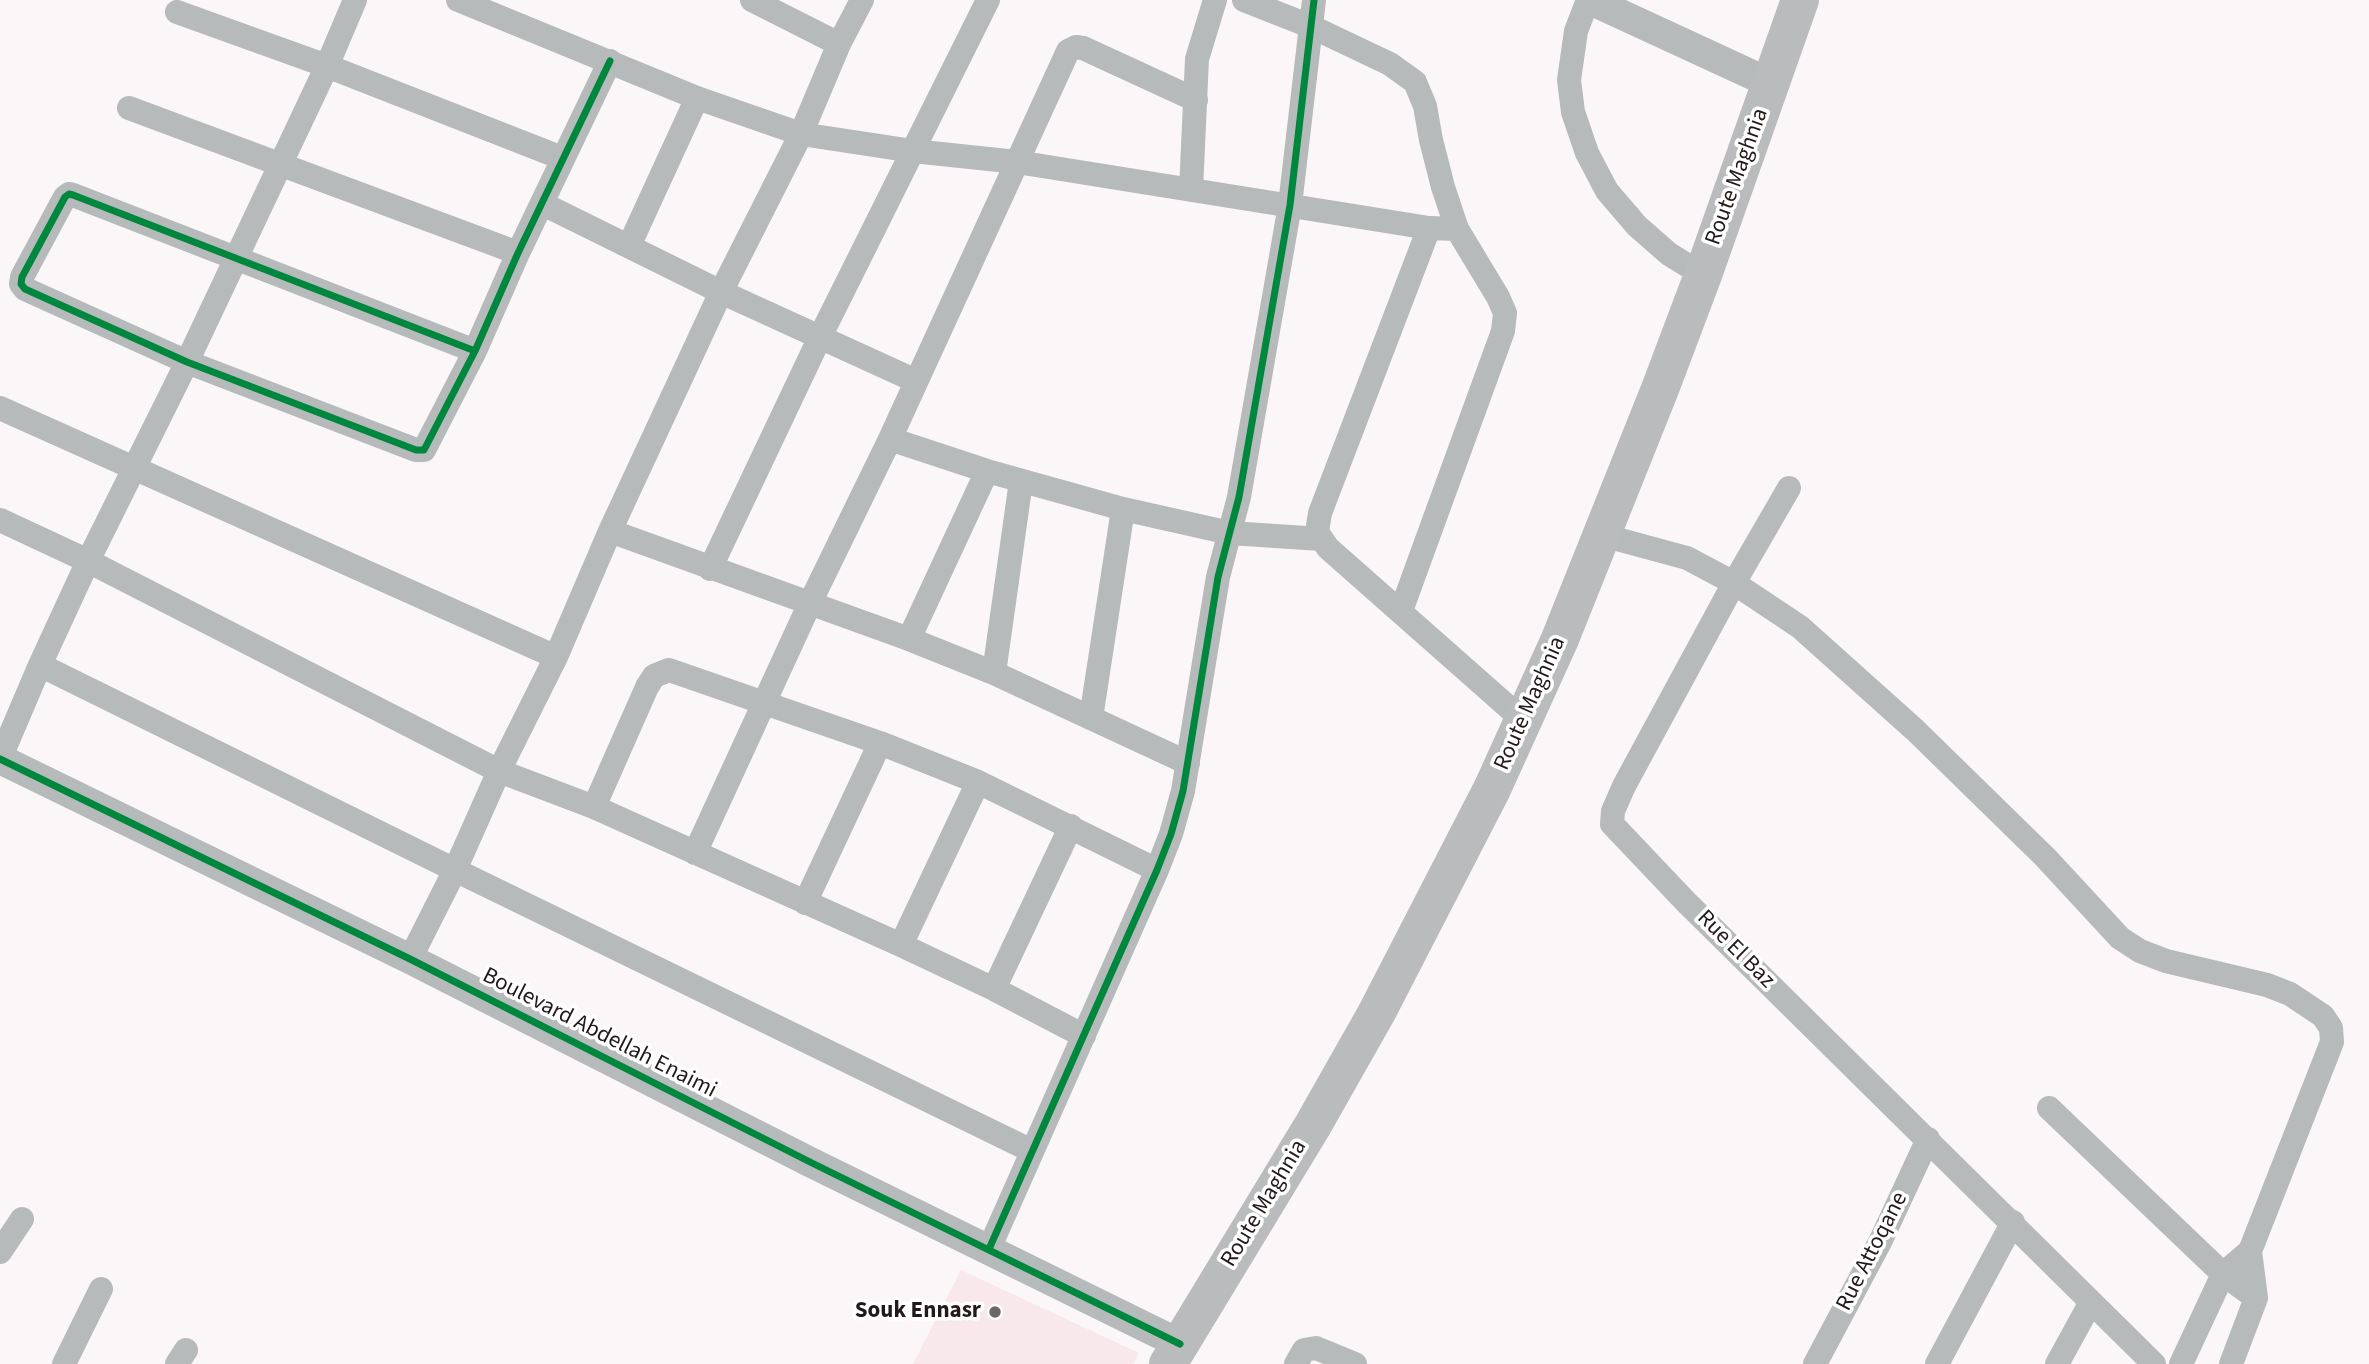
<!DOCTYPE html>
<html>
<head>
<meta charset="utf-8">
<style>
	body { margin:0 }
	canvas { display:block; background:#fbf6f7 }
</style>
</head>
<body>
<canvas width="2369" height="1364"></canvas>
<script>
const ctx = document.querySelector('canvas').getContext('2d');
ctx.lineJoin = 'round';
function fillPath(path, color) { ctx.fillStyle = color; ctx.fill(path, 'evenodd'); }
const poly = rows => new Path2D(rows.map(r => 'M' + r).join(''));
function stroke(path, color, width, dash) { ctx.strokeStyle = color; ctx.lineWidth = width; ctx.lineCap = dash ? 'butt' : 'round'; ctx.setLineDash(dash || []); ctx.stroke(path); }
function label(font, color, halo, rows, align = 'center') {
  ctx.font = font + ' "Source Sans 3",sans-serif'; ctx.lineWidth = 7; ctx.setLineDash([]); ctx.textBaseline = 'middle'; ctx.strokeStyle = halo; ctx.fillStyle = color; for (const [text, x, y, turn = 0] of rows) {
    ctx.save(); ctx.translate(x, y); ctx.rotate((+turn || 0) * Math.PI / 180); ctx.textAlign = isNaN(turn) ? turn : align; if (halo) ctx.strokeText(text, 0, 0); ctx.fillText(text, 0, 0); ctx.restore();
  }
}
fillPath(poly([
	[961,1270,1139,1353,1133,1364,913,1364]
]), '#f8e8eb');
stroke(poly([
	[458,0,697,98,801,134,913,151,1017,162,1429,228,1457,229],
	[752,0,839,44],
	[1244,0,1310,26,1390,64,1415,82,1425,106,1431,140,1443,187,1457,229,1498,297,1505,313,1503,331,1401,611],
	[1588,0,1576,31,1569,80,1573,112,1587,153,1607,191,1637,226,1669,254,1703,275],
	[177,12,327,66,562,158],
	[129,108,518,253],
	[1191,190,1197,59,1215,0],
	[543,204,721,292,916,381],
	[1429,228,1320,513,1317,532,1328,548,1524,721],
	[629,246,697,98],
	[475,351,73,195,69,194,65,197,22,277,21,284,25,289,187,362,416,450,424,450,475,351,518,253,610,61],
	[0,408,556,657],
	[890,439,987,471,1123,509,1230,533,1321,539],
	[1789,488,1734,583,1624,786,1613,811,1612,824,1686,902,2154,1364],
	[0,520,88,561,499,771,594,807,901,945,994,989,1084,1036],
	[610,531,909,639,994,673,1188,763],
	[1602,535,1687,558,1734,583,1800,627,1915,730,2045,857,2120,938,2140,951,2166,961,2267,985,2290,994,2323,1016,2331,1028,2332,1042,2250,1251,2223,1274,2181,1364],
	[710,569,820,337,988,0],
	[909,639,987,471],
	[40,665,455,870,1032,1151],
	[994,673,1021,481],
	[1091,718,1123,509],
	[0,759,40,665,88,561,187,362,327,66,355,0],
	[594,807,647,687,654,676,669,670,880,743,978,782,1157,870],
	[695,853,810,603,890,439,1068,51,1076,47,1083,48,1196,100],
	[805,903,880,743],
	[901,945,978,782],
	[410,959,455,870,499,771,556,657,610,531,721,292,801,134,839,44,862,0],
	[994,989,1071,826],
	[2049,1108,2223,1274,2256,1298],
	[989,1249,1157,870,1171,834,1183,791,1218,577,1239,497,1290,205,1314,0],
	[0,1252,22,1219],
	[64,1364,101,1289],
	[177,1364,186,1350],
	[1296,1364,1304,1350,1316,1348,1355,1364],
	[1815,1364,1881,1240,1928,1139],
	[1937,1364,2013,1222],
	[2057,1364,2091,1302],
	[2231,1364,2256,1298,2250,1251]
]), '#b6babb', 24);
stroke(poly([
	[1590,0,1772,84],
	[0,759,410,959,812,1163,1180,1344]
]), '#b6babb', 30);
stroke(poly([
	[1168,1364,1313,1125,1377,1012,1492,789,1560,639,1660,389,1703,275,1800,0]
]), '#babbbd', 38);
stroke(poly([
	[475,351,73,195,69,194,65,197,22,277,21,284,25,289,187,362,416,450,424,450,475,351,518,253,610,61],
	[0,759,410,959,812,1163,1180,1344],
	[989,1249,1157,870,1171,834,1183,791,1218,577,1239,497,1290,205,1314,0]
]), '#00873e', 7);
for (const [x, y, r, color] of [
	[995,1312,7,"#6f6667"]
]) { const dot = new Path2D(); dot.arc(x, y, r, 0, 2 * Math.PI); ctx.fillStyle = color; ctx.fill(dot); stroke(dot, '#fff', 2.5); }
label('23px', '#23181a', '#fff', [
	["Route Maghnia",1738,177,-70],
	["Route Maghnia",1531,704,-66],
	["Rue El Baz",1735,950,45],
	["Boulevard Abdellah Enaimi",599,1034,27],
	["Route Maghnia",1265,1204,-59],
	["Rue Attoqane",1873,1252,-63]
]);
label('bold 23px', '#23181a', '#fff', [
	["Souk Ennasr",981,1312]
], 'right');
</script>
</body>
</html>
